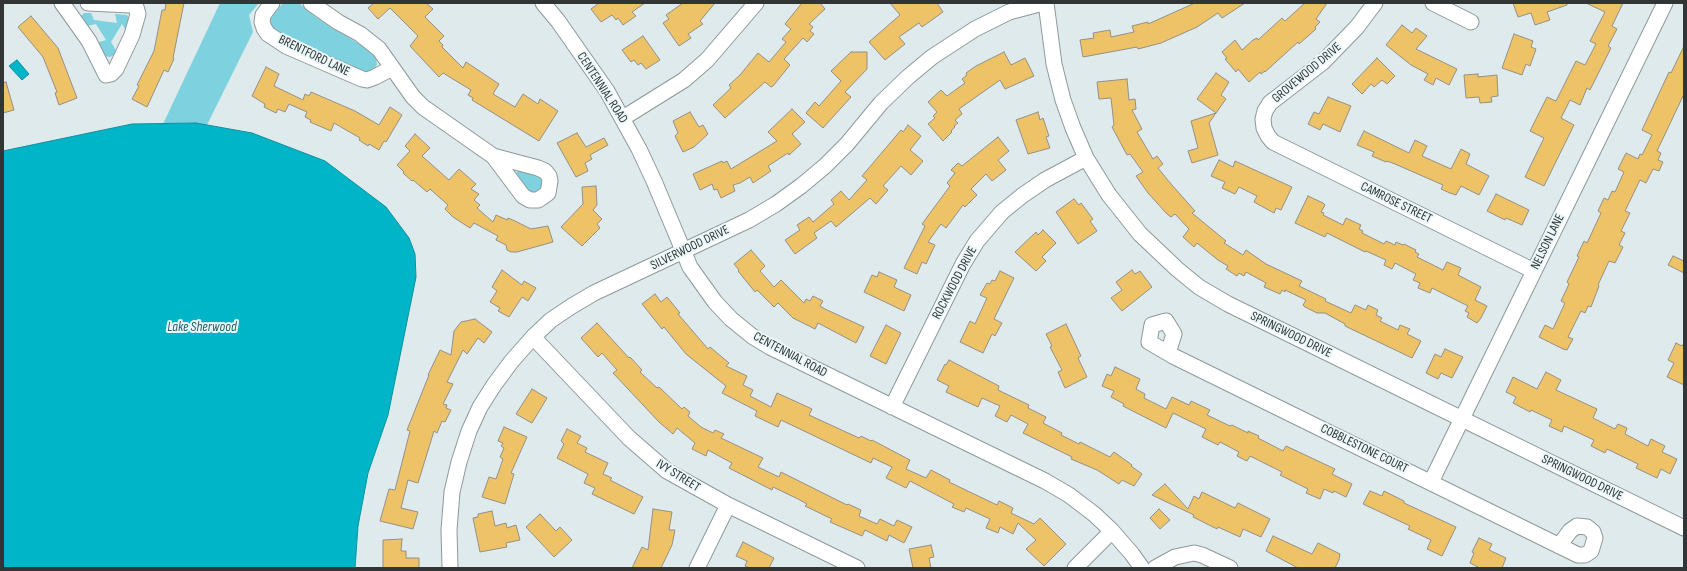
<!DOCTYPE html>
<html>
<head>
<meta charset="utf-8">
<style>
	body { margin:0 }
	#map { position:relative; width:1687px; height:571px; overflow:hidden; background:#deeaec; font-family:"Sofia Sans Condensed",sans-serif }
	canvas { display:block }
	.frame { position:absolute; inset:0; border:4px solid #313536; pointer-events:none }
</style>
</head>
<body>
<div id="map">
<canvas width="1687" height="571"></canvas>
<div class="frame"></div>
</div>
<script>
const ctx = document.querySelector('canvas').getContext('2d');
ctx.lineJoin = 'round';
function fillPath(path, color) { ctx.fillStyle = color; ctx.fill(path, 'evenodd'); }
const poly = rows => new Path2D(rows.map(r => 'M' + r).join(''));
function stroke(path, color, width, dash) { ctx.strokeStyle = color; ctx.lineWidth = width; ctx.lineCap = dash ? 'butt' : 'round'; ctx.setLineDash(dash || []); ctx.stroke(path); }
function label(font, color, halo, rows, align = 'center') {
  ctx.font = font + ' "Sofia Sans Condensed",sans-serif'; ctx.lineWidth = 4; ctx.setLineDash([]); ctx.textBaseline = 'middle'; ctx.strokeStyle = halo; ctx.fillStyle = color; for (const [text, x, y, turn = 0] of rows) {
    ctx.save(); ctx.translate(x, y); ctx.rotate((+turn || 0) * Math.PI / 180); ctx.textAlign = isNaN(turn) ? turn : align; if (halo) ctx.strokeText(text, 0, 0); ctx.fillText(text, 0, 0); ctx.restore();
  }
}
fillPath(poly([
	[220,3,259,3,249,15,253,32,207,125,196,123,163,124],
	[283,3,299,3,317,18,364,47,376,58,377,64,375,69,367,73,364,72,299,44,280,34,271,26,270,19],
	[84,13,91,13,94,20,117,23,115,14,127,15,131,21,127,32,122,24,111,42,117,52,115,55,110,57,104,56,96,43,106,40,96,24,87,26,80,17],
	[518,170,540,177,543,185,541,189,535,193,529,191,516,174]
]), '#7ed2df');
const water = poly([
	[17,60,29,74,22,80,9,66,17,60],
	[196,123,252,133,325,161,386,207,409,238,415,254,416,277,388,415,368,473,358,526,355,568,3,568,3,151,132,124,196,123]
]);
fillPath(water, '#00b5c8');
stroke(water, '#0f8f9c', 1);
const building = poly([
	[166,3,184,3,173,58,174,59,168,72,164,70,147,107,132,99,139,86,137,85,154,51,162,10,165,10,166,3],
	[374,3,426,3,433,9,425,17,444,36,439,41,443,45,442,47,463,68,466,62,499,84,493,94,515,107,523,94,538,104,540,99,558,111,539,141,472,100,473,98,468,95,471,90,443,73,439,77,410,46,418,36,390,8,378,19,368,8,374,3],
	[599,3,645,3,632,12,636,16,623,25,618,18,616,20,612,15,601,22,591,9,599,3],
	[683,3,715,3,700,21,703,24,688,34,691,38,679,46,663,23,669,19,666,15,683,3],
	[802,3,820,3,825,9,809,24,813,27,810,31,814,34,807,42,803,38,784,59,790,65,773,86,771,87,765,82,725,118,713,105,731,88,729,85,740,75,758,53,769,62,786,42,782,39,791,29,785,24,802,3],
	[890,3,937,3,943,12,922,27,919,23,899,37,905,44,885,60,869,42,900,15,890,3],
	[1195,3,1245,3,1222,18,1218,13,1197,27,1161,43,1138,49,1137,47,1083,57,1080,40,1094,38,1093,33,1110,30,1111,37,1134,32,1132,26,1148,22,1148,24,1195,3],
	[1305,3,1327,3,1316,19,1320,22,1315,27,1316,29,1299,44,1298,42,1265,72,1265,71,1261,74,1260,72,1249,82,1238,69,1236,72,1225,59,1227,58,1222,52,1235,40,1242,50,1253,40,1257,38,1258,40,1282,18,1285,21,1305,3],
	[1513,3,1567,3,1567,5,1547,12,1550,20,1535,25,1531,13,1518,17,1513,3],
	[1586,3,1623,3,1612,26,1617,29,1608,46,1611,48,1590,90,1587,88,1580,105,1570,100,1561,118,1574,125,1544,186,1525,177,1544,138,1530,131,1547,97,1556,101,1576,61,1585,65,1596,44,1590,41,1605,12,1586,3],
	[31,16,58,48,77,98,59,105,55,93,57,92,43,57,18,27,31,16],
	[1402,25,1412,33,1416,28,1427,36,1416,49,1457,69,1449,85,1436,78,1433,85,1424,80,1428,74,1411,65,1386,45,1402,25],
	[1514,34,1533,41,1531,47,1536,49,1530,66,1526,64,1522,75,1502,68,1514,34],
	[643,36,660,60,646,69,641,63,638,65,634,60,631,62,622,50,643,36],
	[1684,46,1684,94,1657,151,1661,153,1658,160,1663,162,1659,171,1653,169,1646,183,1640,180,1625,211,1630,213,1621,231,1625,233,1619,245,1623,247,1615,263,1609,261,1598,285,1599,286,1591,307,1588,306,1585,313,1581,311,1568,337,1573,339,1567,350,1563,349,1539,337,1545,325,1553,329,1565,303,1561,301,1569,284,1567,282,1579,257,1577,256,1584,241,1587,243,1601,213,1598,211,1604,198,1608,200,1612,191,1615,192,1624,172,1618,169,1626,153,1638,159,1640,154,1642,155,1652,135,1642,130,1669,72,1671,73,1684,46],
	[851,52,867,52,867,69,845,92,851,97,823,128,806,113,815,102,819,106,841,81,831,71,851,52],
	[1004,52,1011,65,1025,58,1034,76,1005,89,1000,80,959,109,962,114,955,120,958,123,954,126,955,127,951,131,952,132,943,141,928,124,935,118,933,116,937,112,928,102,941,90,947,96,965,83,962,79,967,75,966,73,976,66,1004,52],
	[1377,58,1395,76,1387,84,1382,80,1374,87,1371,84,1362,94,1352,84,1377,58],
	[266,67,279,74,274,86,303,100,305,94,309,96,311,92,355,111,379,125,390,107,402,115,386,142,384,141,379,150,369,144,368,146,359,140,360,138,334,123,331,131,310,122,311,120,305,117,307,112,289,104,285,112,278,109,276,113,264,107,265,104,252,96,266,67],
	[1216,73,1229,82,1221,95,1226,99,1216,113,1197,99,1216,73],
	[1478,74,1478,77,1497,75,1498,96,1491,97,1492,102,1480,103,1479,97,1466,98,1464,75,1478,74],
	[1127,79,1129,100,1135,99,1136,109,1132,110,1142,129,1137,132,1153,159,1157,156,1163,164,1158,168,1171,184,1195,211,1192,213,1226,241,1224,243,1243,255,1246,250,1266,264,1302,281,1299,286,1326,299,1325,301,1351,313,1355,305,1366,310,1368,305,1378,310,1376,315,1382,318,1380,321,1398,330,1400,325,1410,329,1407,334,1421,341,1412,358,1345,326,1345,324,1325,313,1317,313,1305,307,1303,305,1306,300,1285,290,1285,292,1282,290,1280,294,1264,287,1266,283,1246,272,1244,276,1239,273,1237,276,1226,269,1228,266,1218,260,1197,243,1194,247,1183,237,1189,229,1175,214,1171,217,1167,214,1148,193,1136,176,1143,172,1130,154,1127,155,1112,127,1114,125,1111,98,1099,99,1097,82,1127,79],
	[6,82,14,110,3,113,3,83,6,82],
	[1328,97,1351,106,1340,132,1323,124,1320,130,1308,124,1314,112,1319,114,1328,97],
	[792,109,805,122,792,134,801,144,789,155,788,153,768,166,771,171,753,183,750,177,740,183,733,185,735,191,721,198,717,189,714,190,712,184,700,190,693,174,722,161,723,163,727,161,731,169,777,141,768,132,792,109],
	[690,112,699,127,703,125,708,134,694,147,683,152,675,136,678,133,673,121,690,112],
	[1038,112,1040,120,1043,118,1049,136,1046,137,1050,148,1028,154,1016,120,1038,112],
	[1216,113,1209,123,1218,155,1192,163,1188,151,1198,148,1191,121,1216,113],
	[908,125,921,136,910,150,923,161,911,175,901,166,883,186,888,190,876,204,870,198,836,227,831,221,814,233,817,238,795,254,785,240,800,230,797,225,809,217,813,222,834,204,831,200,841,191,849,200,867,180,862,176,901,130,903,132,908,125],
	[1364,131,1409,153,1415,140,1427,146,1422,156,1451,169,1461,149,1470,154,1466,164,1489,176,1479,195,1461,186,1456,195,1450,193,1441,189,1443,185,1395,164,1387,161,1386,162,1372,156,1374,152,1357,145,1364,131],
	[577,133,586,147,604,138,608,145,590,155,592,159,585,163,588,171,576,177,557,143,577,133],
	[415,134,430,148,422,156,449,180,459,169,476,184,471,189,479,194,474,200,480,205,477,208,493,222,496,215,507,220,508,218,515,221,531,229,548,226,553,242,517,252,511,252,507,250,506,245,496,240,498,236,474,223,470,228,453,217,445,209,448,205,430,189,427,192,413,180,412,181,403,173,404,172,397,165,410,151,405,146,415,134],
	[998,137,1009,151,998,160,1006,170,992,181,986,174,971,189,977,195,965,207,963,205,946,228,941,224,928,242,935,245,926,264,922,262,917,274,904,268,925,226,922,224,950,186,947,183,955,173,951,170,958,163,962,166,998,137],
	[1219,160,1233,167,1235,161,1292,187,1281,210,1276,208,1274,213,1254,202,1257,196,1239,187,1235,194,1222,188,1225,182,1211,176,1219,160],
	[596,186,597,205,593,210,602,219,597,224,600,228,582,246,561,227,583,204,582,187,596,186],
	[1496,194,1529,210,1522,225,1506,218,1505,220,1487,211,1496,194],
	[1308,196,1323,203,1325,205,1321,212,1324,213,1323,215,1343,225,1346,218,1361,225,1359,229,1363,231,1362,233,1384,244,1386,241,1395,245,1396,242,1403,245,1404,244,1416,250,1415,252,1419,254,1417,257,1443,270,1447,262,1461,268,1458,275,1481,287,1475,300,1487,306,1481,318,1477,323,1467,317,1469,313,1465,311,1468,306,1432,288,1430,293,1418,288,1420,283,1413,280,1416,274,1395,263,1392,269,1384,265,1386,260,1366,251,1365,252,1327,233,1325,237,1295,223,1308,196],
	[1074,199,1079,205,1081,203,1093,219,1090,221,1097,231,1078,244,1056,212,1074,199],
	[1043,230,1056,243,1042,257,1046,261,1036,271,1015,252,1036,232,1038,235,1043,230],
	[751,250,765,266,760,271,774,287,781,280,804,303,806,299,810,301,813,296,823,301,820,306,825,309,864,327,856,343,818,323,815,329,793,318,778,303,774,307,757,290,755,292,738,271,739,270,734,264,751,250],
	[1673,256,1684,261,1684,273,1668,265,1673,256],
	[502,270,522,285,524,281,536,288,528,301,522,297,509,317,498,311,500,308,490,302,497,291,492,287,502,270],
	[1132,270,1135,274,1140,271,1152,287,1122,311,1111,298,1122,290,1116,282,1132,270],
	[1000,271,1014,278,994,319,1002,323,995,336,992,334,983,353,960,342,970,321,975,324,987,298,980,295,987,283,990,284,992,280,995,281,1000,271],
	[879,272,897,280,894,287,911,295,904,311,864,292,872,275,877,277,879,272],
	[655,294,661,302,667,297,680,313,678,314,708,349,710,347,729,363,726,366,747,376,743,385,753,390,750,396,771,407,777,393,799,403,812,409,809,415,859,438,861,436,871,441,872,440,910,460,906,469,926,478,931,470,950,480,949,482,997,505,999,501,1013,508,1011,513,1034,524,1040,518,1066,544,1044,566,1026,549,1036,540,1018,523,1013,534,1000,527,998,533,986,528,990,519,966,508,964,512,952,507,954,504,910,481,906,488,886,478,892,467,873,458,871,463,781,420,778,427,755,416,757,411,722,393,726,386,686,354,664,327,662,329,642,304,655,294],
	[475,319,492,332,484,343,478,338,467,354,463,350,447,382,453,384,443,404,447,405,446,408,451,410,445,422,442,421,437,433,434,431,418,483,408,480,401,508,418,512,413,529,380,521,389,489,395,490,410,431,407,430,429,375,428,375,440,350,451,355,454,331,461,322,475,319],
	[597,323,629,358,630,357,642,370,640,372,657,388,659,387,682,409,684,407,690,412,688,416,701,427,713,433,715,430,724,434,721,438,763,458,758,467,779,477,781,472,847,505,848,504,861,510,859,516,877,524,880,519,894,526,897,520,912,527,904,543,889,535,887,541,865,530,862,536,830,522,832,519,805,506,807,504,798,499,773,487,772,490,729,468,732,463,708,450,706,456,692,449,695,443,677,428,673,434,659,422,613,373,617,370,602,353,598,357,581,338,597,323],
	[1066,324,1081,356,1078,358,1087,377,1065,388,1058,372,1062,370,1050,347,1052,346,1046,334,1066,324],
	[886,325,901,333,886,364,870,356,886,325],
	[1676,343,1682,346,1684,343,1684,385,1667,377,1674,363,1668,360,1676,343],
	[1445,349,1463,357,1452,378,1441,373,1438,379,1426,373,1435,354,1441,357,1445,349],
	[949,360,999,386,998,390,1029,405,1028,408,1046,417,1043,423,1062,433,1061,435,1079,444,1080,442,1110,457,1114,452,1132,465,1131,466,1142,474,1134,486,1122,480,1119,484,1097,470,1071,459,1072,457,1023,433,1028,424,1011,415,1007,422,995,416,1000,406,982,398,978,407,946,392,949,386,937,380,945,364,946,365,949,360],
	[1115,367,1140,379,1136,389,1145,394,1144,398,1166,409,1172,397,1189,405,1191,401,1210,410,1207,415,1230,426,1232,425,1248,433,1248,431,1259,436,1258,438,1283,451,1286,446,1335,469,1332,474,1352,484,1346,497,1334,491,1333,493,1324,489,1320,499,1306,493,1308,489,1280,475,1282,472,1250,456,1247,461,1237,456,1239,452,1220,442,1218,445,1202,437,1206,429,1173,413,1166,428,1123,406,1124,404,1111,397,1114,391,1102,386,1107,374,1111,376,1115,367],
	[1546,372,1561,380,1556,390,1597,409,1593,418,1615,429,1618,424,1627,428,1625,434,1648,446,1651,439,1665,446,1662,452,1677,459,1670,474,1661,469,1657,478,1636,468,1638,464,1607,449,1605,453,1591,446,1594,440,1564,426,1562,432,1549,426,1552,420,1531,410,1530,412,1513,403,1516,397,1506,392,1513,377,1537,389,1546,372],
	[532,389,547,398,532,423,516,414,532,389],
	[504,427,527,437,511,473,514,474,505,504,482,497,489,477,496,479,503,459,500,457,504,448,501,446,503,443,498,441,504,427],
	[567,429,581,436,577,443,587,448,585,452,608,463,603,474,612,478,610,480,643,497,634,514,592,494,595,488,584,483,588,474,557,458,564,444,561,441,567,429],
	[1165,484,1188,509,1194,496,1199,499,1202,492,1235,508,1238,503,1270,519,1261,537,1243,529,1240,537,1218,527,1217,529,1193,517,1194,515,1152,495,1165,484],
	[1370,491,1382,496,1384,491,1404,501,1404,503,1456,527,1442,556,1427,549,1431,540,1408,529,1410,526,1363,504,1370,491],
	[653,509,672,512,669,530,675,530,672,545,661,568,632,568,642,547,648,550,653,509],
	[1159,509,1170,520,1160,529,1150,518,1159,509],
	[492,511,495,526,506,523,507,528,516,525,520,540,506,543,507,547,480,552,473,518,478,517,478,514,492,511],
	[540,514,556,531,560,527,572,540,554,557,526,527,540,514],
	[1273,536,1312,554,1318,543,1340,554,1339,560,1335,568,1298,568,1266,551,1273,536],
	[1479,538,1492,544,1489,550,1506,558,1502,568,1480,568,1470,563,1474,553,1472,552,1479,538],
	[402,539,401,551,406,551,406,558,419,558,419,568,383,568,383,540,402,539],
	[743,542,774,558,769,568,750,568,745,566,747,561,736,556,743,542],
	[931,545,934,557,929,558,931,568,913,568,909,549,931,545]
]);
fillPath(building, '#eec266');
stroke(building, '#949088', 1);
const minor = poly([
	[62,3,89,41,106,75,111,74,116,69,132,35,138,14,136,7,131,5,88,3],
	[272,3,263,15,262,22,264,28,268,34,286,46,362,79,367,80,375,77,392,68],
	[311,3,338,22,360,34,379,49,413,97,423,107,493,156,523,196,530,200,538,200,548,193,550,181,549,176,545,171,538,168,493,156],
	[543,3,558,21,607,91,639,149,654,181,690,267,715,302,731,319,752,336,770,347,1045,481,1069,495,1094,514,1112,531,1132,554,1142,568],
	[1046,3,1054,64,1063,100,1073,128,1086,158,1109,195,1140,234,1177,269,1199,287,1228,304,1684,528],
	[1375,3,1357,27,1323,62,1270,103,1265,111,1263,119,1264,128,1268,136,1273,142,1534,271],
	[1433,3,1471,22],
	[623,118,684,80,707,60,756,3],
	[533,337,629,438,667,471,728,505,857,568],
	[1168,353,1174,334,1166,321,1152,325,1149,342,1173,356,1578,555,1585,555,1591,551,1595,538,1593,532,1587,527,1577,526,1570,531,1559,546],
	[892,407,963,264,977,241,1002,212,1023,195,1045,180,1086,158],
	[1431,482,1665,3],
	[450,568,449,530,452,492,459,462,469,431,480,407,494,385,511,362,533,337,551,320,572,306,594,293,749,220,776,204,801,186,825,166,847,144,881,103,908,77,932,57,975,29,1009,12,1043,3],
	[697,568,728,505],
	[1075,568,1112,531],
	[1155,568,1175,557,1194,553,1202,555,1230,568]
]);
stroke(minor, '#8e999b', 17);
stroke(minor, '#fff', 15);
label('13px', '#313536', '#ebf7f9', [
	["BRENTFORD LANE",314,56,26],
	["GROVEWOOD DRIVE",1307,73,-40],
	["CENTENNIAL ROAD",602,88,57],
	["CAMROSE STREET",1396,203,26],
	["NELSON LANE",1548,242,-64],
	["SILVERWOOD DRIVE",690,248,-26],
	["ROCKWOOD DRIVE",955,283,-62],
	["SPRINGWOOD DRIVE",1291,335,26],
	["CENTENNIAL ROAD",790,355,28],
	["COBBLESTONE COURT",1364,449,26],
	["IVY STREET",678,476,32],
	["SPRINGWOOD DRIVE",1582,478,26]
]);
label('italic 14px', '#255f67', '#ebf7f9', [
	["Lake Sherwood",202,327]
]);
</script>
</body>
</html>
